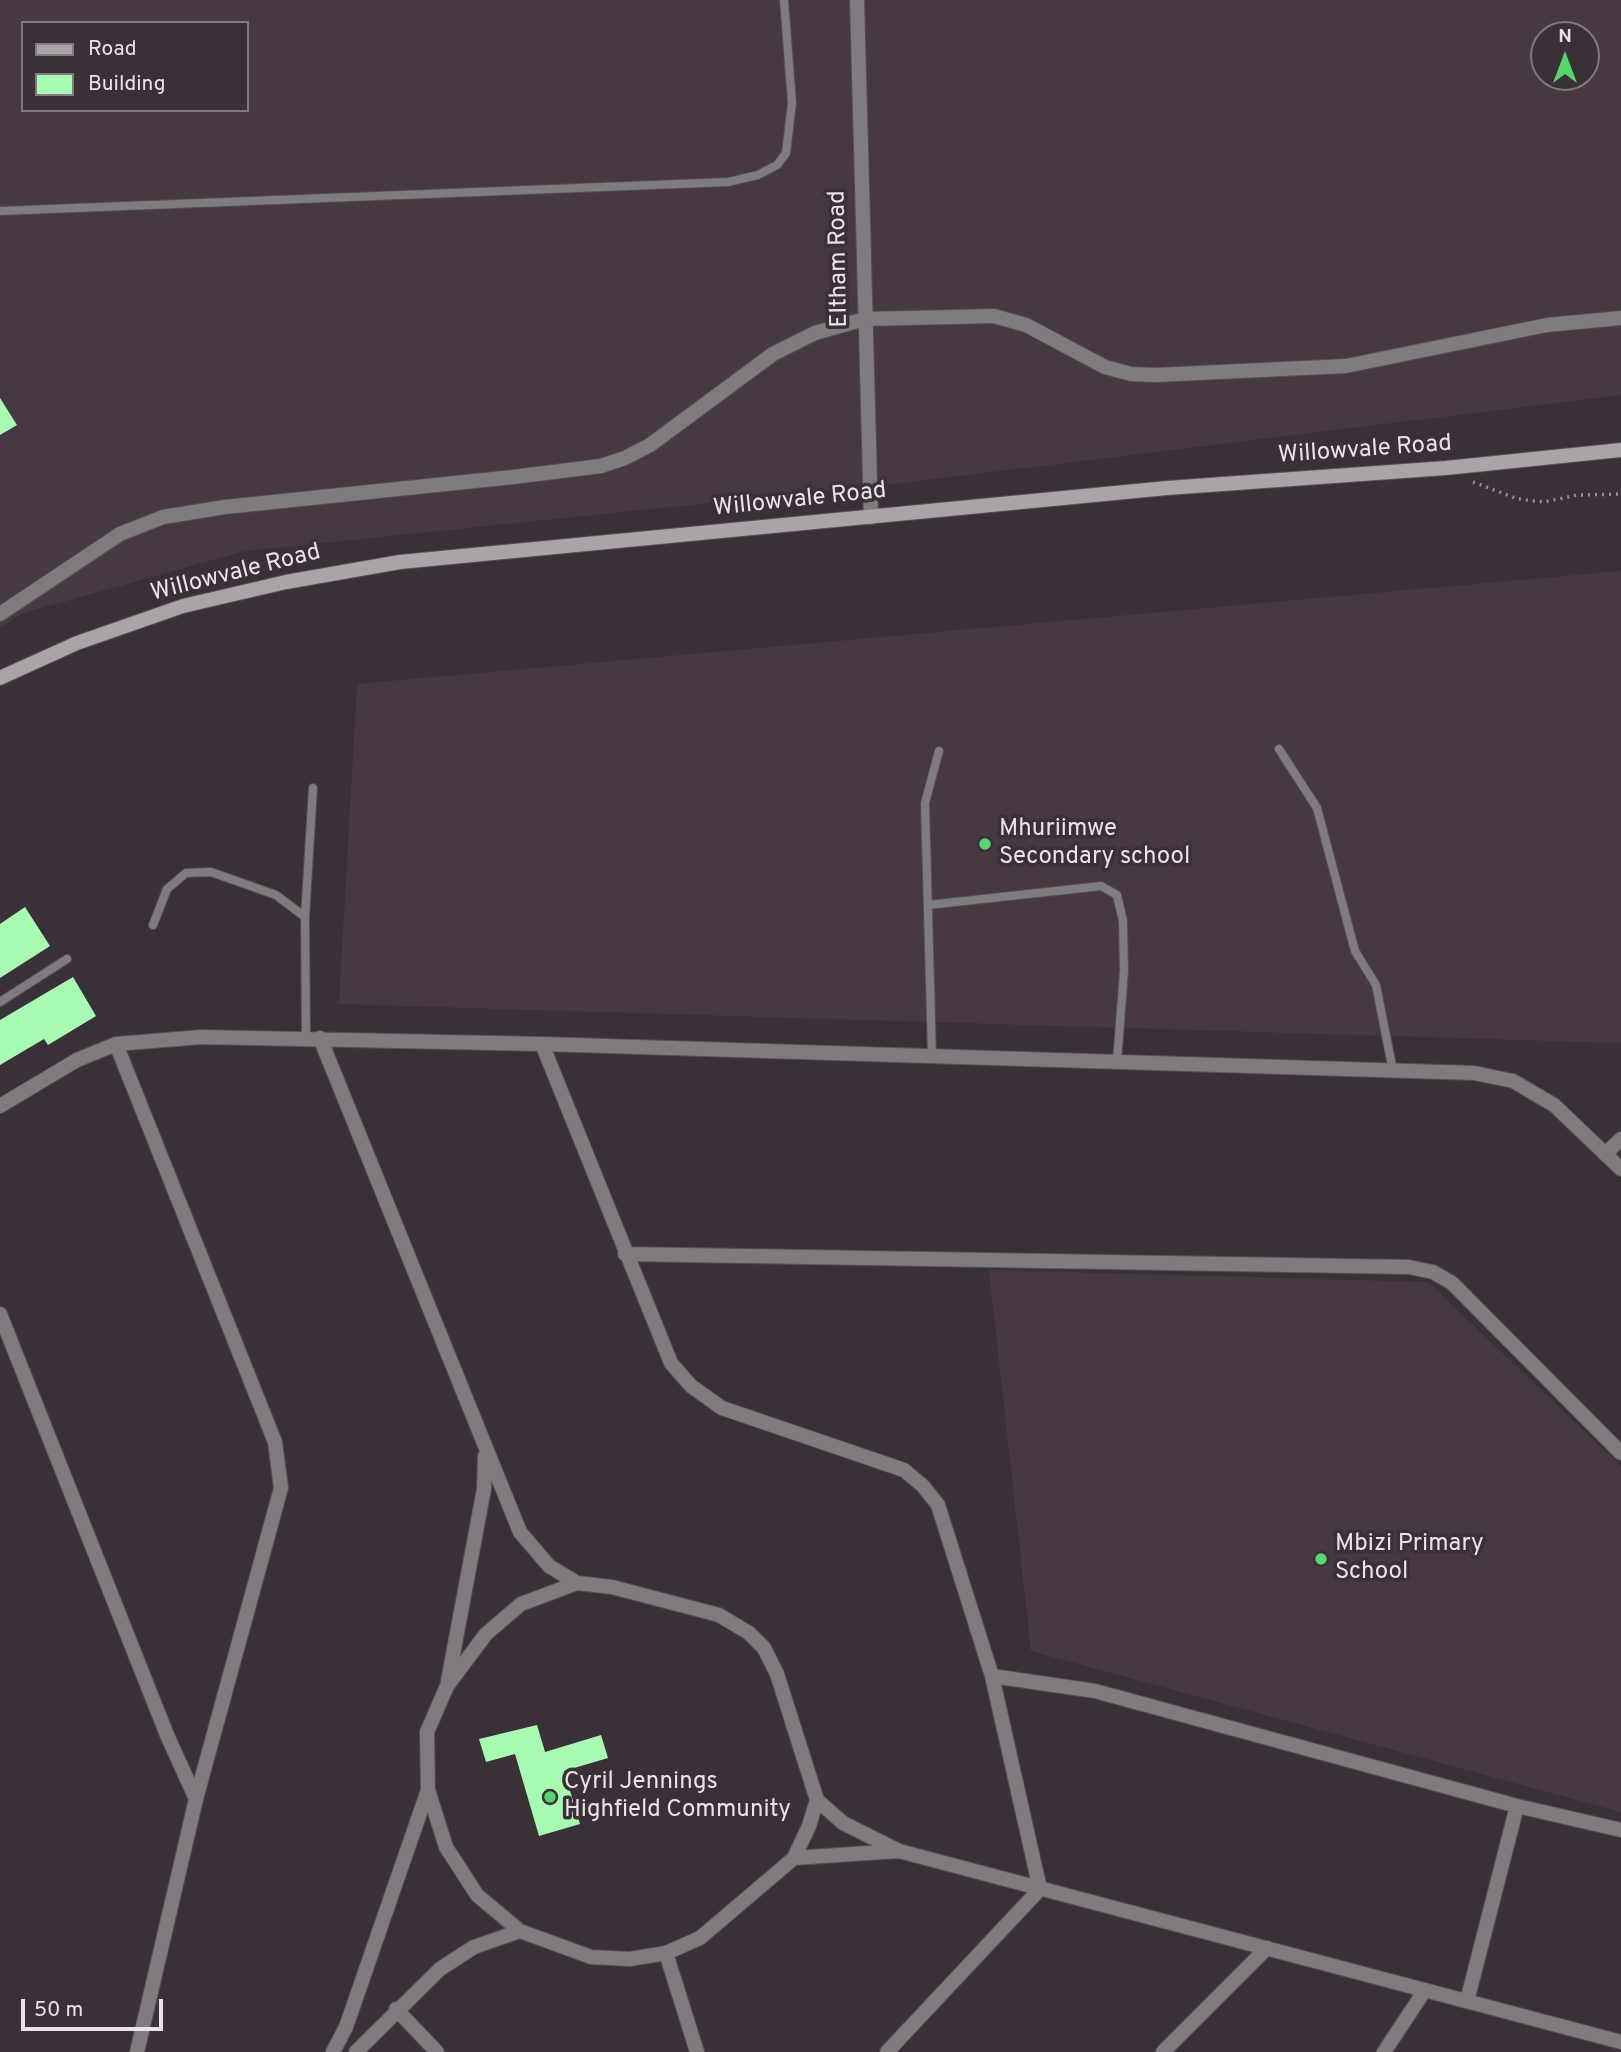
<!DOCTYPE html>
<html>
<head>
<meta charset="utf-8">
<style>
	body { margin:0 }
	#map { position:relative; width:1621px; height:2052px; overflow:hidden; background:#3a3138; font-family:Overpass,sans-serif }
	canvas { display:block }
	.legend { position:absolute; left:21px; top:21px; width:228px; height:91px; box-sizing:border-box; background:#3a3138; border:2px solid #80797e; margin:0; padding:9px 12px; list-style:none; font-size:21px; color:#eae4e8 }
	.legend li { display:flex; align-items:center; gap:14px; height:35px }
	.legend b { width:35px; border:2px solid #80797e }
	.north { position:absolute; left:1530px; top:21px; width:70px; height:70px; box-sizing:border-box; background:#3a3138; border:2px solid #80797e; border-radius:50%; rotate:0deg; font-size:19px; font-weight:700; line-height:28px; text-align:center; color:#eae4e8 }
	.north::after { content:''; display:block; margin:auto; width:24px; height:32px; background:#58d56f; clip-path:polygon(50% 0,100% 100%,50% 72%,0 100%) }
	.scale { position:absolute; left:21px; top:1999px; width:142px; height:32px; box-sizing:border-box; border:4px solid #eae4e8; border-top:0; padding-left:9px; font-size:21px; line-height:24px; white-space:nowrap; color:#eae4e8; -webkit-text-stroke:5px #3a3138; paint-order:stroke }
</style>
</head>
<body>
<div id="map">
<canvas width="1621" height="2052"></canvas>
<ul class="legend">
<li><b style="height:9px;background:#aaa3a8"></b>Road</li>
<li><b style="height:19px;background:#a8f9b1"></b>Building</li>
</ul>
<div class="north">N</div>
<div class="scale">50 m</div>
</div>
<script>
const ctx = document.querySelector('canvas').getContext('2d');
ctx.lineJoin = 'round';
function fillPath(path, color) { ctx.fillStyle = color; ctx.fill(path, 'evenodd'); }
const poly = rows => new Path2D(rows.map(r => 'M' + r).join(''));
function stroke(path, color, width, dash) { ctx.strokeStyle = color; ctx.lineWidth = width; ctx.lineCap = dash ? 'butt' : 'round'; ctx.setLineDash(dash || []); ctx.stroke(path); }
function label(font, color, halo, rows, align = 'center') {
  ctx.font = font + ' Overpass,sans-serif'; ctx.lineWidth = 7; ctx.setLineDash([]); ctx.textBaseline = 'middle'; ctx.strokeStyle = halo; ctx.fillStyle = color; for (const [text, x, y, turn = 0] of rows) {
    ctx.save(); ctx.translate(x, y); ctx.rotate((+turn || 0) * Math.PI / 180); ctx.textAlign = isNaN(turn) ? turn : align; if (halo) ctx.strokeText(text, 0, 0); ctx.fillText(text, 0, 0); ctx.restore();
  }
}
fillPath(poly([
	[0,0,1621,0,1621,395,902,483,245,551,23,613,0,628],
	[23,23,247,23,247,110,23,110],
	[1544,35,1586,35,1586,77,1544,77],
	[1621,571,1621,1043,339,1004,357,684],
	[989,1270,1428,1282,1621,1466,1621,1812,1031,1651]
]), '#473944');
fillPath(poly([
	[0,398,17,425,0,435],
	[25,907,50,946,0,978,0,924],
	[73,977,96,1016,48,1045,44,1039,0,1065,0,1020],
	[537,1725,545,1752,601,1735,608,1758,564,1771,580,1824,539,1836,515,1754,486,1762,479,1739]
]), '#a8f9b1');
const service = poly([
	[0,211,728,182,758,175,777,165,786,153,792,103,784,0],
	[1279,749,1317,808,1355,951,1376,985,1393,1071],
	[928,905,1101,886,1117,895,1123,921,1124,971,1117,1062],
	[153,925,167,889,186,873,211,872,276,895,305,917],
	[0,1002,67,959],
	[306,1038,305,917,313,788],
	[932,1056,925,803,939,751]
]);
const minor = poly([
	[857,0,871,517],
	[0,614,120,534,163,517,225,507,513,477,601,466,625,458,650,445,773,354,815,333,865,319,994,316,1026,325,1105,367,1131,374,1156,375,1346,366,1547,325,1621,318],
	[116,1044,275,1442,281,1488,196,1799,137,2052],
	[542,1044,671,1363,691,1386,722,1408,904,1470,923,1486,938,1505,992,1676,1040,1889,887,2052],
	[1605,1154,1621,1139],
	[625,1254,1409,1267,1433,1272,1452,1283,1621,1453],
	[0,1314,167,1735,196,1799],
	[992,1676,1095,1691,1517,1806,1621,1830],
	[666,1953,697,2052],
	[1467,2001,1517,1806],
	[396,2009,437,2052],
	[1163,2052,1267,1948],
	[1384,2052,1425,1990]
]);
const tertiary = poly([
	[320,1038,520,1532,549,1566,577,1583],
	[0,1106,77,1060,116,1044,201,1037,542,1044,1474,1073,1513,1081,1554,1105,1621,1169],
	[448,1681,484,1489,485,1456],
	[817,1800,843,1823,899,1851,1621,2042],
	[794,1858,898,1851],
	[333,2052,346,2027,428,1790],
	[356,2052,440,1969,474,1947,520,1931,591,1957,630,1959,666,1953,700,1938,794,1858,809,1826,817,1800,777,1674,764,1648,749,1633,719,1615,612,1587,577,1583,521,1604,486,1634,447,1686,427,1732,428,1790,446,1847,477,1895,520,1931]
]);
const secondary = poly([
	[0,678,77,643,183,606,286,582,400,562,1167,488,1446,468,1621,450]
]);
stroke(service, '#564e54', 10);
stroke(minor, '#564e54', 16);
stroke(tertiary, '#564e54', 16);
stroke(secondary, '#564e54', 16);
stroke(poly([
	[1473,482,1518,499,1544,502,1578,495,1621,494]
]), '#999297', 3.5, [2, 5]);
stroke(service, '#807b7e', 8);
stroke(minor, '#807b7e', 14);
stroke(tertiary, '#807b7e', 14);
stroke(secondary, '#aaa3a8', 14);
for (const [x, y, r, color] of [
	[985,844,7,"#58d56f"],
	[1321,1559,7,"#58d56f"],
	[550,1797,7,"#58d56f"]
]) { const dot = new Path2D(); dot.arc(x, y, r, 0, 2 * Math.PI); ctx.fillStyle = color; ctx.fill(dot); stroke(dot, '#3a3138', 2.5); }
label('24px', '#eae4e8', '#3a3138', [
	["Eltham Road",840,259,-91],
	["Willowvale Road",1365,451,-4],
	["Willowvale Road",800,501,-6],
	["Willowvale Road",236,574,-14]
]);
label('24px', '#eae4e8', '#3a3138', [
	["Mhuriimwe",999,830],
	["Secondary school",999,858],
	["Mbizi Primary",1335,1545],
	["School",1335,1573],
	["Cyril Jennings",564,1783],
	["Highfield Community",564,1811]
], 'left');
</script>
</body>
</html>
